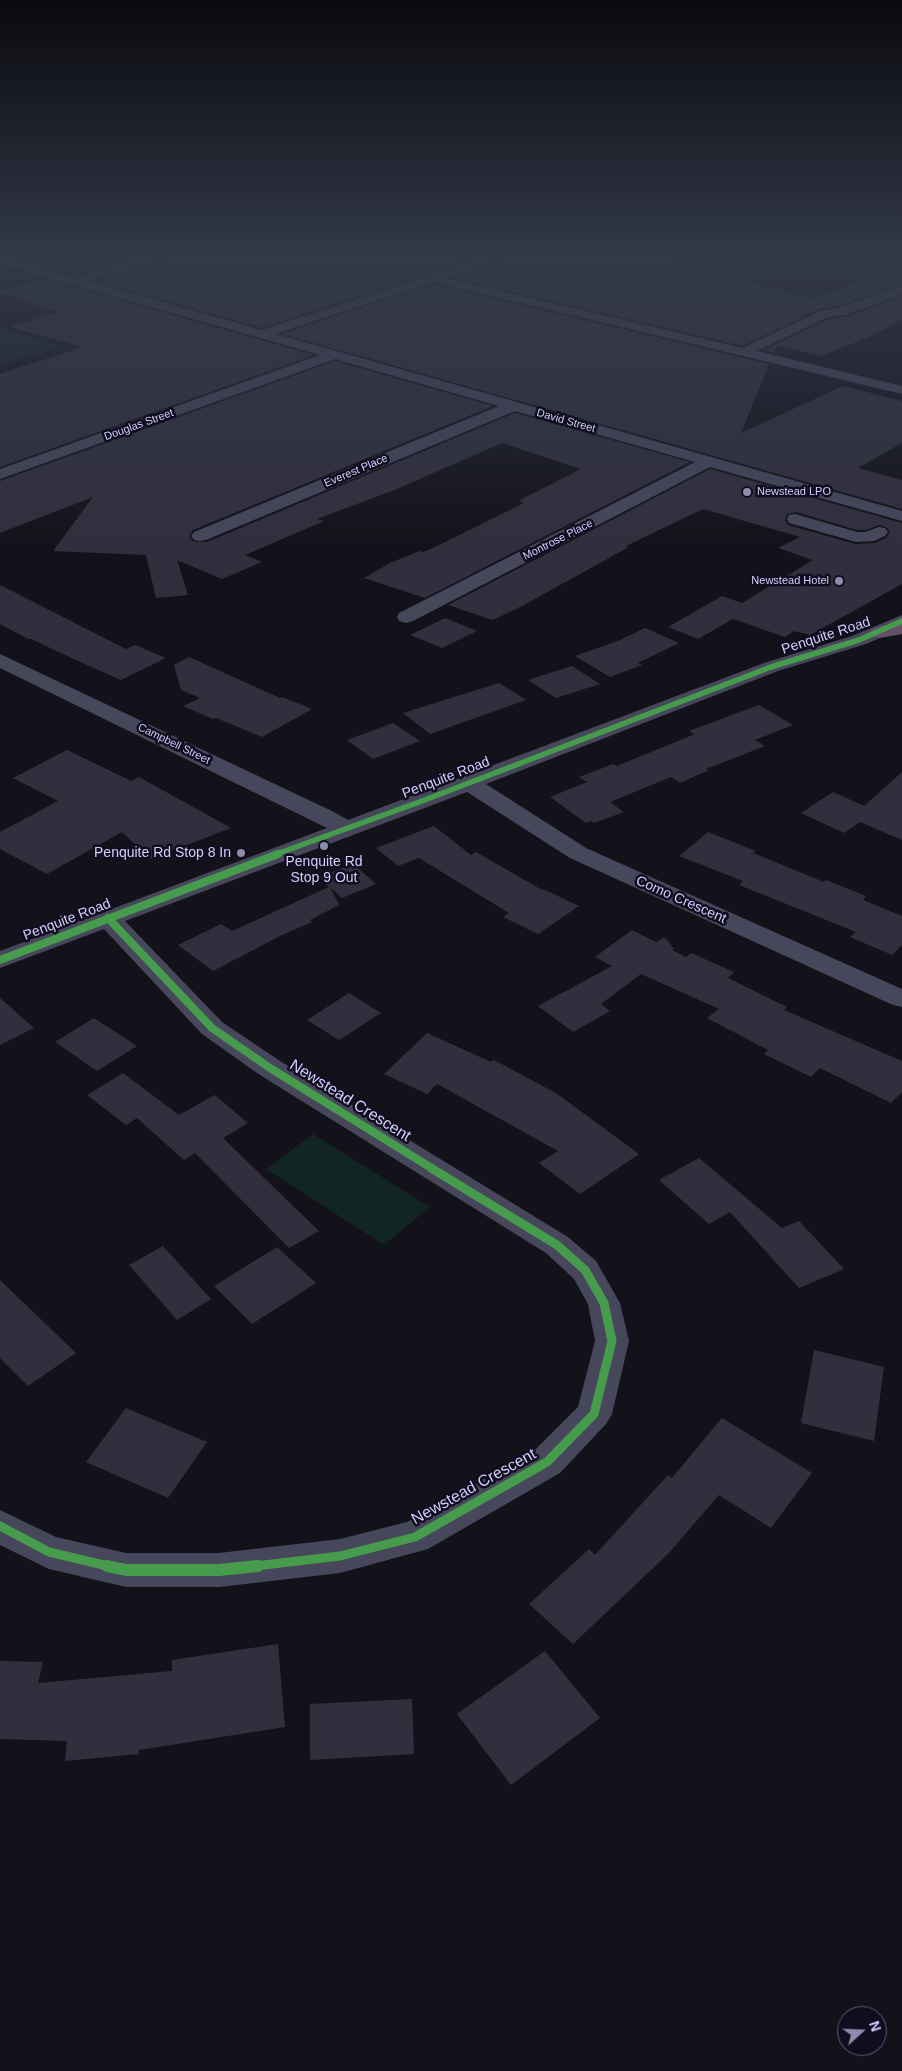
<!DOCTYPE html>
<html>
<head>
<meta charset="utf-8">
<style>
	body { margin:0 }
	#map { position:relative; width:902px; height:2071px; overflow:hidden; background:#13121a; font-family:Helvetica,sans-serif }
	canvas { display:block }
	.north { position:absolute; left:837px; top:2006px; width:50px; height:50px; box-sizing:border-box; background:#100e1e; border:1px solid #5d5b77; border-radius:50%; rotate:70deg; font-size:14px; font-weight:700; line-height:20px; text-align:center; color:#d1cefc }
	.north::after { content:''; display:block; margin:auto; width:18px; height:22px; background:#8e8cad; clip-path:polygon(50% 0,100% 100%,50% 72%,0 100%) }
</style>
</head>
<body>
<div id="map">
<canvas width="902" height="2071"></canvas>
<div class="north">N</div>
</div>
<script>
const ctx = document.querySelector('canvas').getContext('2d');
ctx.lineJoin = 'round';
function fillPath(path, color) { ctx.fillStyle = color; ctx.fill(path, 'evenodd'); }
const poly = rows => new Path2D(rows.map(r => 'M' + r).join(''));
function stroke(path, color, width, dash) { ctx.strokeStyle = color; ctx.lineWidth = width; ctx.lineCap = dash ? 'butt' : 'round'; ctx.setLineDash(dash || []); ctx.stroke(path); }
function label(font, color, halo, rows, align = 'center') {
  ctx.font = font + ' Helvetica,sans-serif'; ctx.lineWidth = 5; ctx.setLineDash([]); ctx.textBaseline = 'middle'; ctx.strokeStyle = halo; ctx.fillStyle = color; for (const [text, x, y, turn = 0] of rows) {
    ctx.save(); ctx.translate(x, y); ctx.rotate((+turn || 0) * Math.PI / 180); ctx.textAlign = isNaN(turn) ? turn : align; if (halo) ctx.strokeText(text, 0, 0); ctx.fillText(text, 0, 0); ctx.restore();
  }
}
fillPath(poly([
	[0,327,61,346,0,365],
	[313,1134,430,1207,384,1245,266,1169]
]), '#112524');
fillPath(poly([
	[121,259,136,259,75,276,66,273],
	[163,259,474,259,262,328,95,281,160,263],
	[499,259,668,259,814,299,902,263,902,284,838,306,819,309,743,346,453,278,496,263],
	[45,279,314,355,0,467,0,374,82,347,10,327,58,312,0,293,0,290],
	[433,284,769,364,741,433,843,386,902,401,902,443,858,468,902,480,902,509,282,334],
	[902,296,902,320,867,338,821,356,777,346,774,353,763,350,829,319,846,317],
	[335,361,493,406,193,530,189,536,192,541,207,542,515,413,690,462,425,598,364,578,390,563,420,551,423,552,435,547,524,503,518,501,581,469,502,443,397,489,317,519,324,521,245,555,262,562,222,579,177,560,188,595,156,598,146,555,53,551,93,497,0,533,0,481],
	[710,469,902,523,902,584,810,635,794,631,785,637,733,619,698,639,668,627,722,596,742,603,813,560,778,548,800,537,703,509,626,546,629,547,524,605,493,620,448,605],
	[796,512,857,530,865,530,879,525,886,527,890,532,886,538,875,543,855,544,788,525,785,520,787,514],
	[0,585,126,649,135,645,166,658,121,680,78,661,31,639,28,639,0,624],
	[445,618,477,631,442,648,410,635],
	[645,628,679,643,638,663,642,665,610,677,575,656,618,641],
	[189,657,280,698,282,697,312,709,262,737,216,718,213,719,183,706,200,698,181,690,174,665],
	[572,666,600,684,556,698,528,680],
	[499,683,526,700,430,734,403,713],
	[759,705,793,725,755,740,765,746,706,769,709,770,680,783,671,777,610,802,624,812,594,823,591,821,586,823,550,797,587,782,579,777,613,764,617,766,695,734,689,731],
	[393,723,420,741,373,759,347,740],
	[67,750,131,781,139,777,231,828,151,859,122,832,47,874,0,849,0,832,58,801,13,778],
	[902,772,902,840,860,822,844,833,801,813,833,792,864,806],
	[434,826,471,855,476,852,542,890,543,889,579,906,538,934,503,917,509,913,419,858,398,866,376,848],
	[708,832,756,851,753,853,824,882,826,880,866,896,863,900,902,916,902,945,892,955,850,937,856,932,739,885,743,881,679,856],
	[353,864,376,884,342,898,330,887,339,905,310,920,312,922,282,935,213,971,178,945,221,924,232,931,329,887,319,877],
	[632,930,656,942,665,937,674,949,672,950,686,957,691,953,734,972,728,978,787,1007,784,1010,902,1061,902,1092,891,1103,820,1068,811,1077,764,1054,768,1050,707,1018,719,1009,641,974,601,1004,610,1011,573,1032,538,1006,612,966,595,957],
	[349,993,381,1013,339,1040,307,1020],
	[0,998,34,1028,0,1045],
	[94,1018,137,1046,97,1071,55,1042],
	[427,1033,491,1062,494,1060,556,1093,639,1154,580,1194,539,1163,558,1151,437,1084,427,1094,384,1074],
	[123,1073,179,1115,215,1095,248,1123,223,1138,319,1231,289,1248,195,1153,184,1160,137,1118,126,1125,87,1095],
	[699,1158,782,1228,799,1221,844,1269,799,1288,730,1212,709,1224,659,1180],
	[163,1246,211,1299,177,1320,129,1265],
	[277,1247,316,1283,252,1324,214,1286],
	[0,1280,76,1353,28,1386,0,1358],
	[814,1350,884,1367,874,1441,801,1423],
	[126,1408,207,1442,168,1498,86,1462],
	[722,1418,812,1473,771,1528,719,1495,668,1554,573,1644,529,1604,589,1549,595,1555,668,1475,672,1478],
	[278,1644,285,1727,139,1750,139,1754,65,1761,67,1741,0,1739,0,1661,43,1662,38,1683,172,1671,172,1660],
	[545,1651,600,1718,511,1785,457,1714],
	[412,1699,414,1754,310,1760,310,1704]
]), '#312f3d');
fillPath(poly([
	[0,259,9,259,75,278,142,259,161,259,159,261,88,281,262,330,480,259,497,259,495,261,446,278,743,348,820,311,838,308,902,286,902,294,845,315,828,317,757,351,902,386,902,394,433,282,276,334,902,511,902,521,710,467,413,621,406,623,399,621,397,617,399,613,695,462,515,411,206,540,200,541,194,540,191,536,194,532,499,406,335,359,0,479,0,469,320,355,0,264,0,259],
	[795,514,857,532,865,532,879,527,885,528,888,532,885,536,874,541,856,542,789,523,787,519,789,515,795,514],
	[902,615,902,628,866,644,778,671,486,784,586,848,902,989,902,1007,893,1005,570,858,467,792,125,921,222,1022,280,1061,568,1237,596,1261,620,1303,629,1341,612,1414,606,1424,560,1473,428,1549,340,1573,219,1587,126,1587,49,1569,0,1545,0,1510,56,1537,126,1553,219,1553,340,1539,407,1522,534,1451,578,1407,595,1341,588,1304,574,1279,546,1253,260,1075,202,1034,104,929,0,968,0,951,327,828,0,668,0,654,332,811,348,820,764,663,852,636,902,615]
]), '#47475b');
fillPath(poly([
	[902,622,902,634,880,638,873,636,870,632,873,628,902,622]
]), '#655067');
stroke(poly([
	[274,855,422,801,771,667,859,640,902,621]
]), '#469c4c', 5.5);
stroke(poly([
	[108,918,212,1028,270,1068,433,1169],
	[0,960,278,854]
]), '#469c4c', 8);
stroke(poly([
	[0,1526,49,1552,112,1567],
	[247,1567,340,1556,415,1537,547,1462,594,1414,612,1341,604,1303,585,1270,557,1245,431,1168]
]), '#469c4c', 9);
stroke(poly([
	[107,1566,126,1570,219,1570,258,1566]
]), '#469c4c', 12);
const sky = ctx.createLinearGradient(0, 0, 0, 549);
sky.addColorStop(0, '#0a0a0e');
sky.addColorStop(0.47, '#333949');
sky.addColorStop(1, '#33394900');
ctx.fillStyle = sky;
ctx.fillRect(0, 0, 902, 549);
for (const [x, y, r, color] of [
	[747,492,5,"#8e8cad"],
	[839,581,5,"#8e8cad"],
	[324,846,5,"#8e8cad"],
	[241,853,5,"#8e8cad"]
]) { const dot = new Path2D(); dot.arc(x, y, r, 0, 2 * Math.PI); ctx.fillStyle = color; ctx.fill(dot); stroke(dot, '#100e1e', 2); }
label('11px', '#d1cefc', '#100e1e', [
	["David Street",566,421,16],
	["Douglas Street",139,425,-20],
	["Everest Place",356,471,-23],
	["Montrose Place",558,540,-27],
	["Campbell Street",174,744,26]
]);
label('11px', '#d1cefc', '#100e1e', [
	["Newstead LPO",757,492],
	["Newstead Hotel",829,581,"right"]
], 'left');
label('14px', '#d1cefc', '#100e1e', [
	["Penquite Road",826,636,-18],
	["Penquite Road",446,778,-21],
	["Como Crescent",681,900,24],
	["Penquite Road",67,920,-21]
]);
label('14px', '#d1cefc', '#100e1e', [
	["Penquite Rd Stop 8 In",231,853],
	["Penquite Rd",324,862,"center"],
	["Stop 9 Out",324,878,"center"]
], 'right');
label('16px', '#d1cefc', '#100e1e', [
	["Newstead Crescent",350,1101,32],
	["Newstead Crescent",474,1487,-29]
]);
</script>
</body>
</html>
